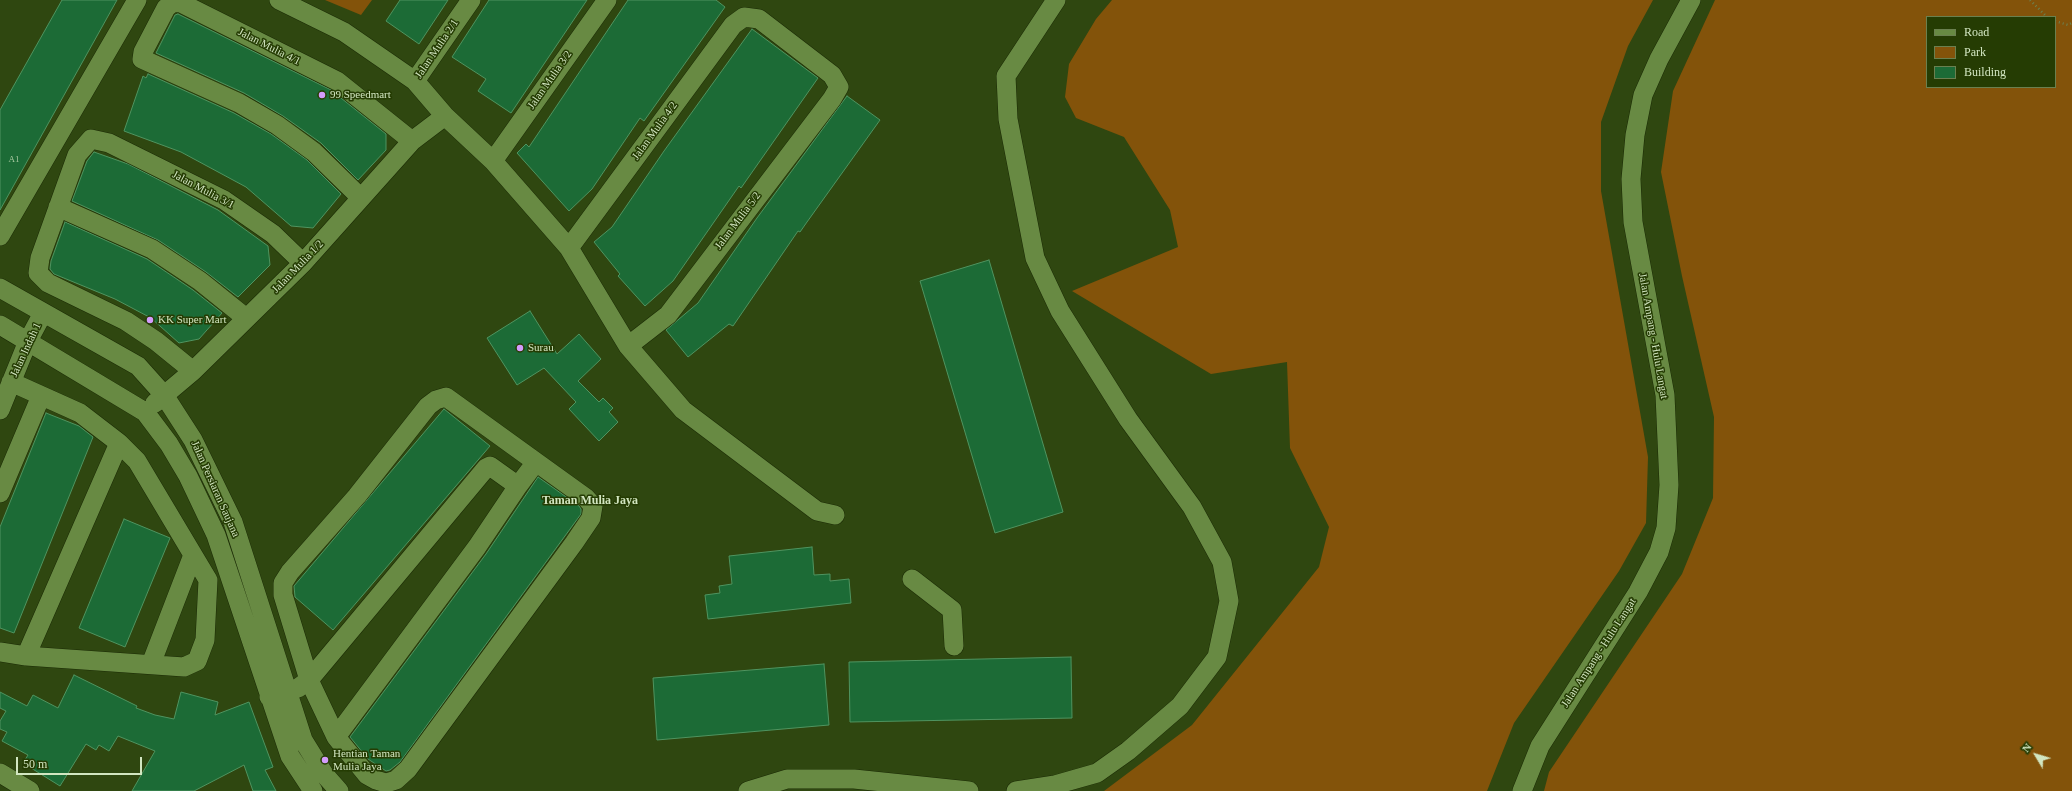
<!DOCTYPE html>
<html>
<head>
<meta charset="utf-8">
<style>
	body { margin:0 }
	#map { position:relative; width:2072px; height:791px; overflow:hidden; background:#2f4710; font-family:"Times New Roman",serif }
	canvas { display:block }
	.legend { position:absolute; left:1926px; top:16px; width:130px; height:72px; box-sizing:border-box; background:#253c03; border:1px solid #6a804f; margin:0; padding:5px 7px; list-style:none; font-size:12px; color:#d2e6c1 }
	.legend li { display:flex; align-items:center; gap:8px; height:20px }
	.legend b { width:20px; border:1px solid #6a804f }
	.north { position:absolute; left:2016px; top:735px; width:40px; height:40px; -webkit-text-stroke:3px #253c03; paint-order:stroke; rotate:308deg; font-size:11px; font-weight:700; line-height:16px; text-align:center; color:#d2e6c1 }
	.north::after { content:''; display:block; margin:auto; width:14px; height:18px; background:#d2e6c1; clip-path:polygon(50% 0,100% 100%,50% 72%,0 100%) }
	.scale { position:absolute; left:16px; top:757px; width:126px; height:18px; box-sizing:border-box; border:2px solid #d2e6c1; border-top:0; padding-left:5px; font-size:12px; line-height:14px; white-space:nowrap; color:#d2e6c1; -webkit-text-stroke:3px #253c03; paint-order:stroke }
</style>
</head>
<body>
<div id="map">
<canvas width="2072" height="791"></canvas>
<ul class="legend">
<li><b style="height:5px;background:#688a43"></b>Road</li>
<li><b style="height:11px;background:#83530a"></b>Park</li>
<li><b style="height:11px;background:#1c6b36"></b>Building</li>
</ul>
<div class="north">N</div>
<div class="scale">50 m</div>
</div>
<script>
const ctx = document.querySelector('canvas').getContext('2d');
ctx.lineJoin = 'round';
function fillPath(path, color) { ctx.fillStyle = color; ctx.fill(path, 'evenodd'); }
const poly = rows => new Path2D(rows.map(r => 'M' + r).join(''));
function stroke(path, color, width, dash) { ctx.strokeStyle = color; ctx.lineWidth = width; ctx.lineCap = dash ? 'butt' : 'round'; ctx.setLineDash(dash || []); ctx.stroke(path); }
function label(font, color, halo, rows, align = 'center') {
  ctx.font = font + ' "Times New Roman",serif'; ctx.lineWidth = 3; ctx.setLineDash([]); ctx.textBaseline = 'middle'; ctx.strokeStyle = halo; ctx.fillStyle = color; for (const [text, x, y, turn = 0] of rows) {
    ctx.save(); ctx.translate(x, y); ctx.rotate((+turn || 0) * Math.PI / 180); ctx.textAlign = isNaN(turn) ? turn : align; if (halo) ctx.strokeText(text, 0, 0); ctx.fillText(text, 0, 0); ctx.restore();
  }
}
fillPath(poly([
	[325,0,372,0,361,15],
	[1112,0,1653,0,1628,46,1601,122,1601,191,1648,457,1646,523,1619,571,1514,723,1487,791,1104,791,1192,725,1319,567,1329,527,1290,448,1287,362,1211,374,1072,291,1178,247,1170,210,1124,137,1076,118,1065,97,1069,64,1096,19],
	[1715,0,2072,0,2072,791,1544,791,1549,772,1682,574,1713,498,1714,417,1682,276,1661,172,1673,91],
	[1927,17,2055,17,2055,87,1927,87]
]), '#83530a');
const building = poly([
	[62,0,117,0,0,210,0,110,62,0],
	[400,0,448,0,419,44,386,21,400,0],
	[489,0,587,0,511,113,478,91,486,79,452,57,489,0],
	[628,0,716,0,725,7,644,121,640,118,592,189,569,211,517,153,526,144,529,147,628,0],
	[178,14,331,90,386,134,386,150,358,180,321,143,283,116,244,93,156,53,175,15,178,14],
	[752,29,818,78,741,188,739,186,673,281,645,306,618,276,620,274,594,242,612,227,664,151,752,29],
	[148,74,234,113,271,134,307,160,341,194,313,228,291,226,246,187,181,152,124,131,143,76,146,78,148,74],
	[847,96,880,120,807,222,800,232,798,231,733,326,729,324,688,357,666,330,698,303,757,218,847,96],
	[94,152,128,164,218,210,268,246,270,265,238,297,206,272,158,240,72,201,87,161,94,152],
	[65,222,147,259,193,290,222,313,199,339,179,343,151,318,115,299,54,274,50,269,51,261,65,222],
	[989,260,1063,512,995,533,920,281,989,260],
	[530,311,557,354,579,334,601,359,578,381,599,402,603,398,613,408,609,412,618,422,599,441,569,409,576,402,544,368,517,385,487,338,530,311],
	[444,409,490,446,333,630,295,597,294,586,444,409],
	[46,413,79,426,93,437,14,633,0,628,0,527,46,413],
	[538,477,579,506,581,509,581,514,400,762,390,770,386,771,368,759,350,737,486,554,538,477],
	[124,519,170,538,125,647,79,628,124,519],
	[812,547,814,575,830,574,830,581,849,579,851,603,708,619,705,595,720,593,719,586,732,584,729,556,812,547],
	[1071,657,1072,718,850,722,849,662,1071,657],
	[824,664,829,725,657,740,653,678,824,664],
	[74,675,137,706,136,708,155,715,174,719,181,692,218,702,215,715,249,702,273,767,265,770,276,791,253,791,244,765,194,791,132,791,155,751,118,736,109,751,99,745,96,750,86,744,60,786,23,763,28,755,2,741,7,732,0,729,0,721,6,711,0,708,0,692,27,706,33,695,58,708,74,675]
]);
fillPath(building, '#1c6b36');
stroke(building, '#4f9460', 1);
const minor = poly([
	[279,0,344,32,415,81],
	[471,0,415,81,445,116,493,161,569,248,628,346,683,410,817,511,835,515],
	[493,161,607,0],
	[361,198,314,152,277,125,239,103,142,59,143,52,166,8,173,2,181,3,337,81,412,141],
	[58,207,152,249,200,281,246,318],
	[0,236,137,0],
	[569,248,733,25,744,17,759,19,832,75,839,87,832,99,668,315,628,346],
	[0,288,138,366,164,395,193,440,233,522,303,740,324,774,339,791],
	[0,325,145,412,169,444,188,476,216,535,290,756,313,791],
	[193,371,156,341,126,321,48,283,38,273,40,258,77,155,91,139,109,143,224,200,273,234,303,263],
	[155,403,193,371,303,263,412,141,445,116],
	[0,410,28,341,43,313],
	[0,493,41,396],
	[912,579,952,610,954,646],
	[0,652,26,656,184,667,197,661,205,640,208,580,137,461,119,443,80,413,11,382],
	[26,656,119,443],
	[151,664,193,555],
	[269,697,298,688,309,680,486,468,490,466,518,486,477,547,336,737,309,680,283,595,283,583,290,572,357,496,428,406,436,400,446,397,536,462,518,486],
	[336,737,367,775,376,780,386,783,396,780,408,769,574,543,591,518,593,506,586,498,536,462],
	[0,773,30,791],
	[748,791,787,779,854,779,969,791],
	[1016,791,1055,785,1097,773,1128,751,1180,706,1217,657,1229,601,1222,562,1192,507,1128,419,1060,311,1035,258,1008,119,1006,76,1056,0],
	[1522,791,1540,746,1638,592,1659,552,1666,528,1669,485,1665,395,1633,222,1631,179,1635,135,1643,95,1659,59,1691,0]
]);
stroke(minor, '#1b2b05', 20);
stroke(poly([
	[2030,0,2047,17],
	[2055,21,2068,25,2072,23]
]), '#6b8252', 2.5, [1, 3]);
stroke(minor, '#688a43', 19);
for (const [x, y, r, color] of [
	[322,95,4,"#d49cfc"],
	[150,320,4,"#d49cfc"],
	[520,348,4,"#d49cfc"],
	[325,760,4,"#d49cfc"]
]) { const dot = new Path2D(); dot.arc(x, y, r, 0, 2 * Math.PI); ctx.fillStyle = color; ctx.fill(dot); stroke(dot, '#253c03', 1.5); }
label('9px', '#a4c79e', null, [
	["A1",14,160]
]);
label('11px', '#d2e6c1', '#253c03', [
	["Jalan Mulia 4/1",269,47,27],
	["Jalan Mulia 2/1",437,49,-56],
	["Jalan Mulia 3/2",550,80,-55],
	["Jalan Mulia 4/2",655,131,-54],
	["Jalan Mulia 3/1",203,190,28],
	["Jalan Mulia 5/2",738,221,-53],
	["Jalan Mulia 1/2",298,267,-46],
	["Jalan Ampang - Hulu Langat",1653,336,80],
	["Jalan Indah 1",26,350,-65],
	["Jalan Persiaran Saujana",215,489,66],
	["Jalan Ampang - Hulu Langat",1599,653,-57]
]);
label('11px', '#d2e6c1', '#253c03', [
	["99 Speedmart",330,95],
	["KK Super Mart",158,320],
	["Surau",528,348],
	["Hentian Taman",333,754],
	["Mulia Jaya",333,767]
], 'left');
label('bold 12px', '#d2e6c1', '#253c03', [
	["Taman Mulia Jaya",590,501]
]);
</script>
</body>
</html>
